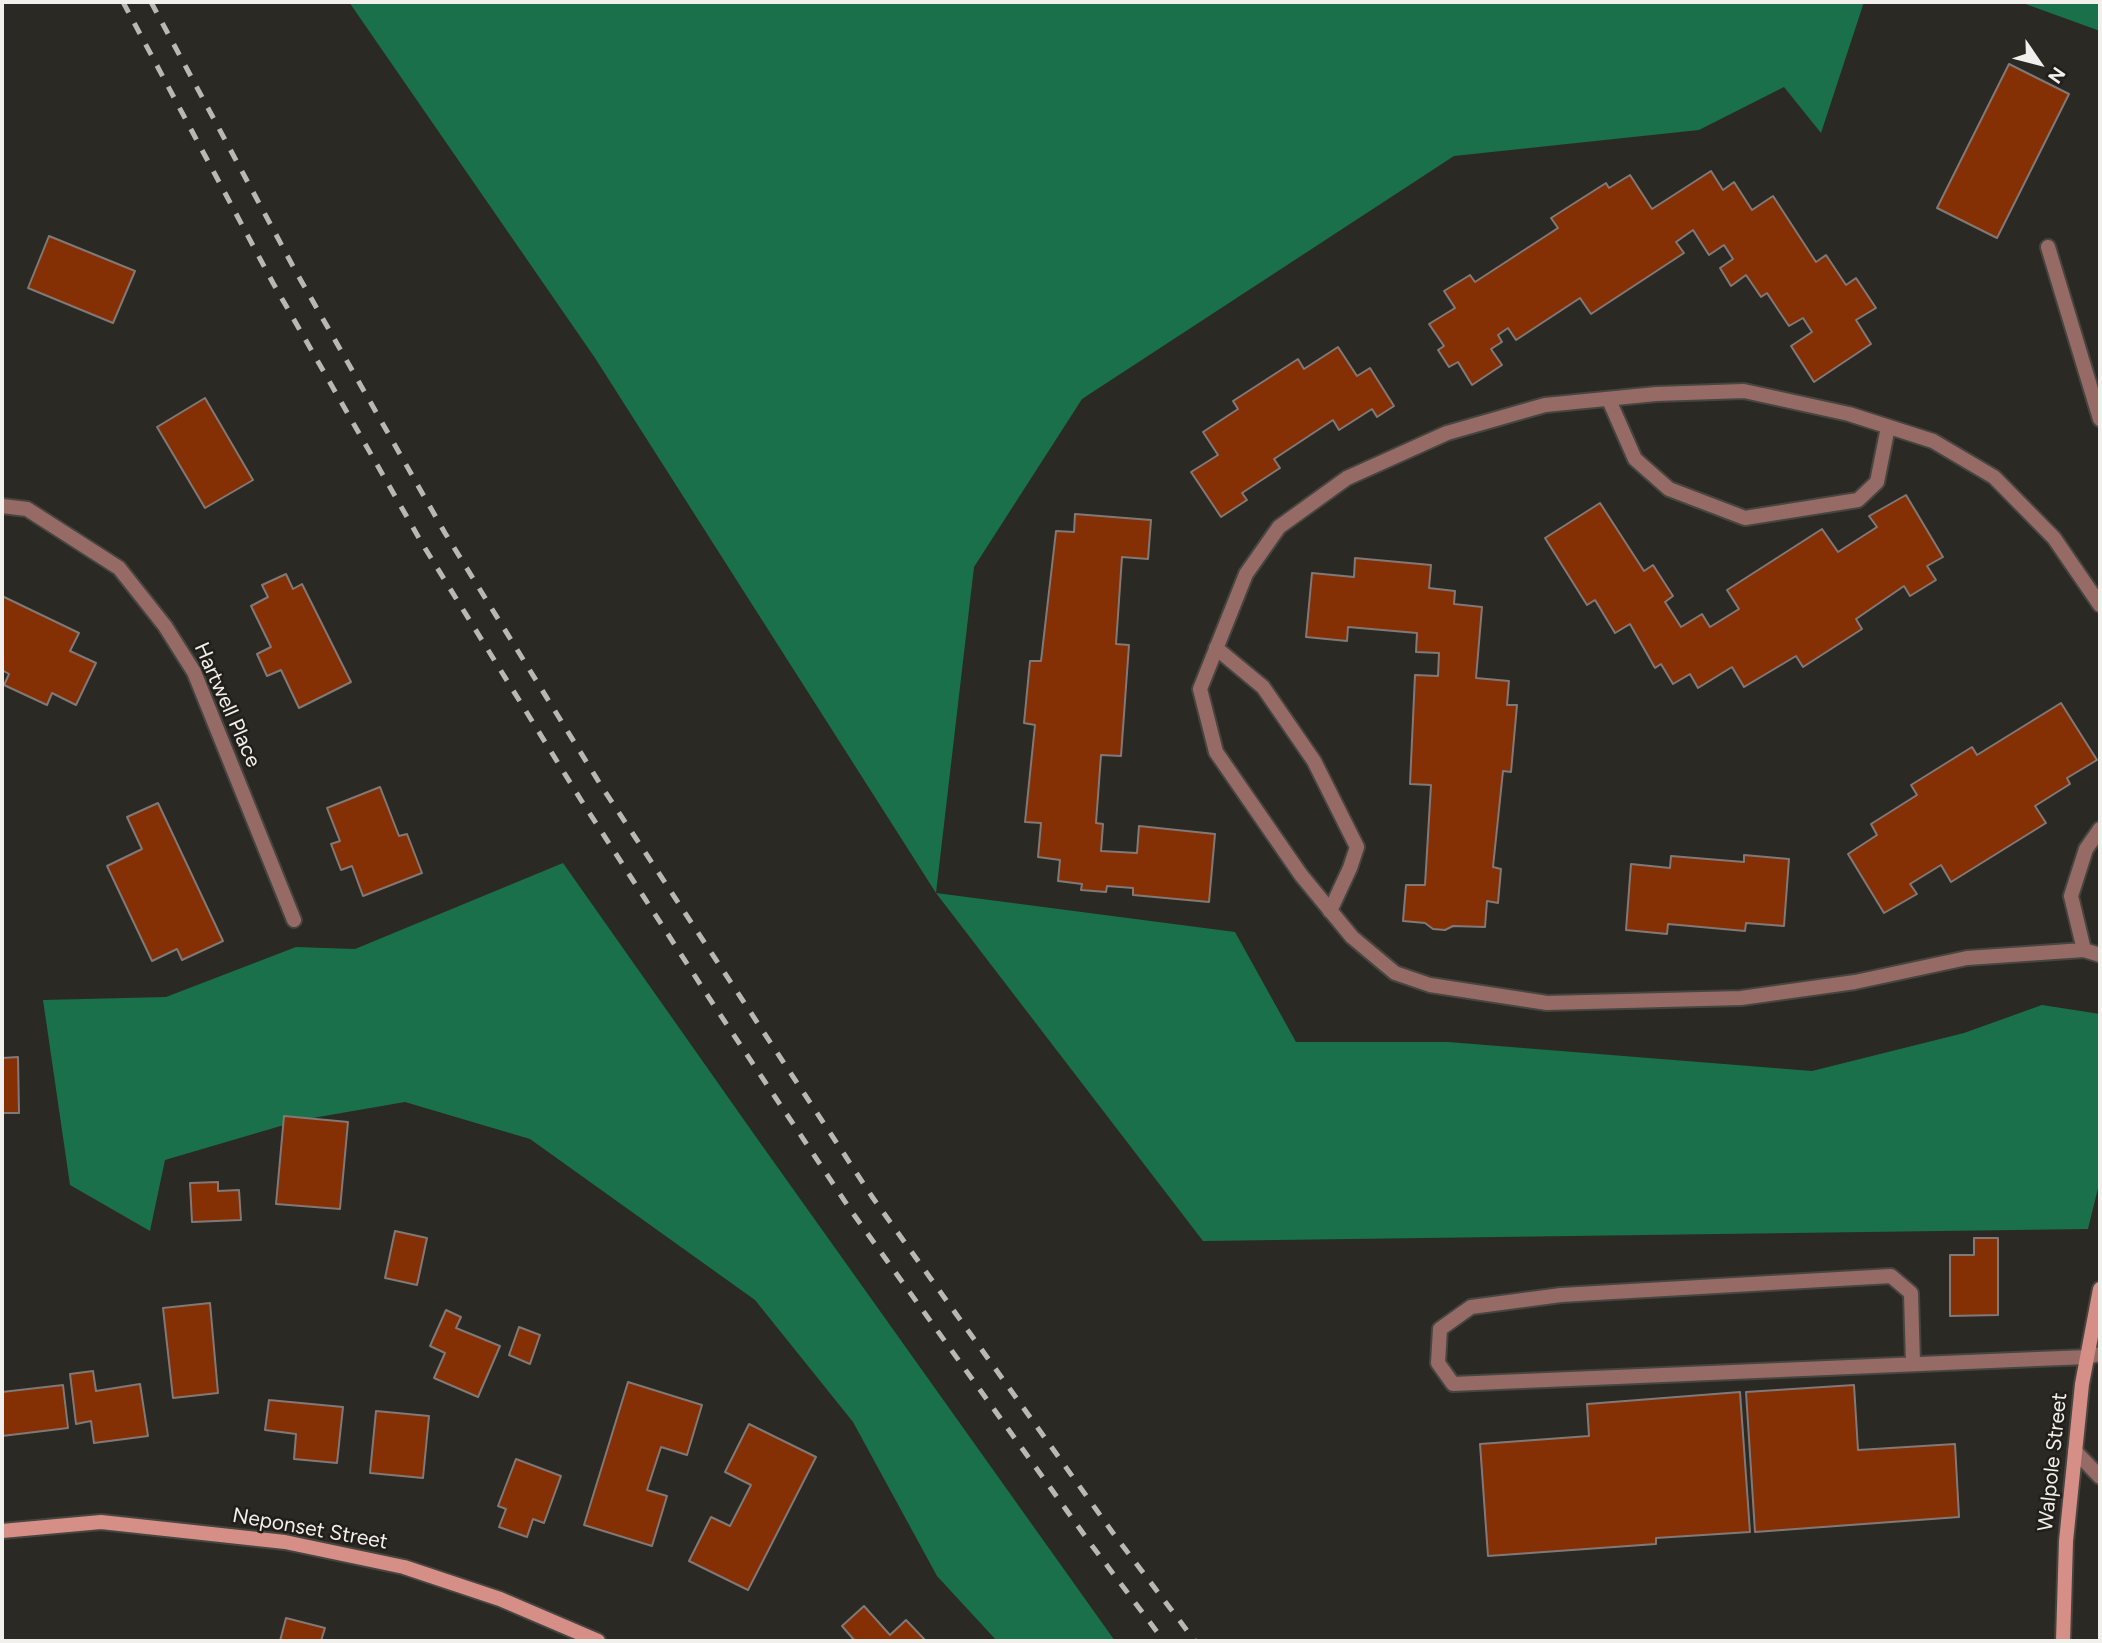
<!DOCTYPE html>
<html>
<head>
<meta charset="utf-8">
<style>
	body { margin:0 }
	#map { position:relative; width:2102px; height:1643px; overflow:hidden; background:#2b2924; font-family:Figtree,sans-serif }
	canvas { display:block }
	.frame { position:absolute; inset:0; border:4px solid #f2f0ec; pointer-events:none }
	.north { position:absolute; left:2004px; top:28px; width:70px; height:70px; -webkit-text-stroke:5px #221f1a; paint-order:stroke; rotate:125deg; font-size:19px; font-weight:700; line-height:28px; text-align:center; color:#f2f0ec }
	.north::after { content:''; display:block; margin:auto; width:24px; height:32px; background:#f2f0ec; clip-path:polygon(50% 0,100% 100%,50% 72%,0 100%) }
</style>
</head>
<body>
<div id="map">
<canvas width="2102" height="1643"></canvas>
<div class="frame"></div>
<div class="north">N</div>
</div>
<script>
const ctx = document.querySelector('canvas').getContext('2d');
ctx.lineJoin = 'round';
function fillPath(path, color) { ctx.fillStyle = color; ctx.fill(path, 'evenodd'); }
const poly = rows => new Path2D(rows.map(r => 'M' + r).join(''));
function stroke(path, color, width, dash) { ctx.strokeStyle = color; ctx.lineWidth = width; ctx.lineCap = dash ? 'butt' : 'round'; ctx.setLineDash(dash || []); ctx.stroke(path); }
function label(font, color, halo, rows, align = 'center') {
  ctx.font = font + ' Figtree,sans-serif'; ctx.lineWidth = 5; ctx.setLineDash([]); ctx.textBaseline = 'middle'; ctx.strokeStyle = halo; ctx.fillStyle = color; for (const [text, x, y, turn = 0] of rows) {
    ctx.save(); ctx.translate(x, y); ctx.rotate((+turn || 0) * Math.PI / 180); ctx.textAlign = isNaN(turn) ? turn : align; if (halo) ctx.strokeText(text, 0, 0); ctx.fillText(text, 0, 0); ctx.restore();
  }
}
fillPath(poly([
	[349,2,1864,2,1821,133,1784,87,1699,130,1454,156,1082,399,974,567,936,893,1235,932,1296,1042,1448,1042,1812,1071,1964,1033,2042,1005,2100,1014,2100,1180,2088,1229,1203,1241,936,893,595,358],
	[2020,2,2100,2,2100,31],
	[563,863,756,1137,1115,1641,997,1641,937,1576,853,1422,755,1300,530,1139,405,1102,301,1120,165,1160,150,1231,70,1185,43,1000,166,997,296,947,355,949]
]), '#19704a');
const building = poly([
	[2009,64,2069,94,1997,238,1937,208,2009,64],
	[1711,171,1723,190,1734,182,1752,210,1773,196,1816,262,1826,255,1846,285,1856,278,1876,308,1856,320,1871,344,1814,382,1791,346,1812,332,1803,318,1789,326,1767,293,1761,297,1746,275,1731,286,1720,268,1733,259,1724,245,1709,255,1693,230,1676,242,1684,253,1591,314,1580,298,1516,340,1508,328,1498,335,1502,342,1491,349,1502,365,1472,385,1458,362,1449,367,1438,350,1444,346,1429,324,1455,308,1444,291,1470,275,1475,282,1558,228,1551,218,1606,183,1609,188,1630,175,1652,209,1711,171],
	[49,236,135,271,113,323,28,288,49,236],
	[1338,347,1357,376,1370,368,1394,406,1377,417,1372,409,1339,430,1333,420,1274,459,1280,468,1242,493,1247,500,1221,517,1191,472,1218,455,1203,432,1238,409,1233,401,1298,359,1304,369,1338,347],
	[205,398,253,480,205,508,157,427,205,398],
	[1906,495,1943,557,1927,566,1936,580,1910,596,1904,586,1856,619,1862,629,1803,667,1796,656,1744,687,1732,667,1698,688,1690,674,1673,684,1661,664,1655,668,1630,624,1615,633,1595,600,1587,605,1545,538,1600,503,1644,571,1653,565,1673,596,1665,602,1681,627,1702,614,1710,627,1739,609,1727,590,1822,529,1838,552,1877,527,1869,516,1906,495],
	[1075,514,1151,520,1148,559,1122,557,1116,644,1129,645,1121,756,1101,755,1096,823,1103,824,1101,851,1137,853,1139,826,1215,834,1209,902,1133,895,1133,888,1107,886,1106,892,1081,890,1082,884,1058,881,1060,860,1038,857,1041,823,1025,822,1035,725,1024,723,1030,661,1041,661,1056,531,1074,532,1075,514],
	[1355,558,1431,565,1429,588,1455,591,1454,604,1482,607,1476,678,1509,681,1507,705,1517,705,1511,772,1503,771,1493,867,1501,869,1498,903,1487,901,1485,927,1453,926,1445,930,1433,929,1425,923,1403,921,1406,885,1425,885,1431,785,1410,784,1415,675,1438,676,1439,653,1416,652,1417,633,1348,627,1347,641,1306,637,1312,573,1354,577,1355,558],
	[286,574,293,589,302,584,351,682,299,708,281,670,267,676,257,654,271,647,251,606,268,597,262,585,286,574],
	[2,596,79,633,70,651,96,663,76,705,52,693,47,705,4,685,9,674,2,670,2,596],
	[2061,703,2097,760,2067,778,2070,784,2035,806,2046,823,1951,882,1941,865,1910,884,1917,894,1884,913,1848,854,1877,835,1871,824,1917,795,1911,785,1972,747,1977,755,2061,703],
	[380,787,399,836,407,834,422,873,363,896,352,866,341,870,331,844,340,841,327,808,380,787],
	[158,803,223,941,182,960,177,949,152,961,107,866,142,849,127,817,158,803],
	[1744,855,1789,859,1784,926,1746,923,1745,931,1668,924,1667,934,1626,930,1631,864,1670,868,1671,856,1744,862,1744,855],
	[18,1057,19,1113,2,1113,2,1058,18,1057],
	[284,1116,348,1122,340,1209,276,1204,284,1116],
	[218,1182,218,1191,239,1190,241,1220,192,1222,190,1183,218,1182],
	[395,1231,427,1238,417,1285,385,1278,395,1231],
	[1974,1238,1998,1238,1998,1315,1950,1316,1950,1255,1974,1255,1974,1238],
	[210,1303,218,1393,173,1398,163,1308,210,1303],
	[446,1310,461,1317,456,1328,500,1346,478,1397,434,1378,445,1353,430,1346,446,1310],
	[519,1327,540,1335,530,1364,509,1355,519,1327],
	[93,1371,96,1391,140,1384,148,1436,94,1443,91,1421,76,1424,70,1374,93,1371],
	[628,1382,702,1405,687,1455,661,1447,647,1490,667,1496,652,1546,584,1525,628,1382],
	[63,1385,68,1428,2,1436,2,1392,63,1385],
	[1854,1385,1858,1450,1955,1444,1959,1517,1755,1532,1746,1392,1854,1385],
	[1740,1392,1750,1532,1656,1538,1656,1544,1488,1556,1480,1444,1589,1436,1587,1404,1740,1392],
	[269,1400,343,1407,337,1463,294,1459,296,1434,265,1430,269,1400],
	[376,1411,429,1416,423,1478,370,1473,376,1411],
	[749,1424,816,1457,748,1590,689,1561,711,1517,730,1526,751,1485,725,1472,749,1424],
	[516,1459,561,1476,544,1523,533,1519,527,1537,499,1527,506,1509,498,1506,516,1459],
	[864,1606,890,1635,906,1620,926,1641,855,1641,842,1626,864,1606],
	[286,1618,325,1628,321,1641,280,1641,286,1618]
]);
fillPath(building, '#852f05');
stroke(building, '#817977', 2);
const service = poly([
	[2048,247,2100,419],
	[1609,400,1635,459,1669,489,1745,518,1858,500,1877,482,1888,427],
	[1216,648,1263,687,1314,761,1357,847,1350,868,1330,911],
	[1913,1364,1911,1293,1891,1276,1561,1295,1471,1307,1440,1329,1438,1363,1453,1384,2037,1359,2087,1357,2100,1354],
	[2075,1451,2100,1477]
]);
const minor = poly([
	[2,506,27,509,119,568,165,626,194,672,294,920],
	[2100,605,2054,538,1994,477,1933,441,1849,414,1744,391,1656,394,1545,405,1447,433,1347,478,1279,527,1246,574,1200,689,1216,752,1301,875,1352,937,1395,973,1430,985,1547,1003,1741,998,1855,982,1967,958,2084,950,2100,955],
	[2084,950,2071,896,2086,849,2100,829]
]);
const secondary = poly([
	[2,1531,101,1522,285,1542,404,1567,500,1599,598,1641],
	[2063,1641,2066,1541,2082,1384,2100,1289]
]);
stroke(service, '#474540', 18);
stroke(minor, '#474540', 18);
stroke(secondary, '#474540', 18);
stroke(service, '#966b65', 14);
stroke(minor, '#966b65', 14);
stroke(secondary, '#d58f87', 14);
stroke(poly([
	[123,2,273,283,423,545,581,800,715,1007,852,1212,1093,1547,1164,1641],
	[151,2,295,270,445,533,602,787,873,1198,1113,1533,1195,1641]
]), '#bab8b3', 5, [12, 12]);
label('21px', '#f2f0ec', '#221f1a', [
	["Hartwell Place",227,705,66],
	["Walpole Street",2053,1462,-84],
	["Neponset Street",310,1529,10]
]);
</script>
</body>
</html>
